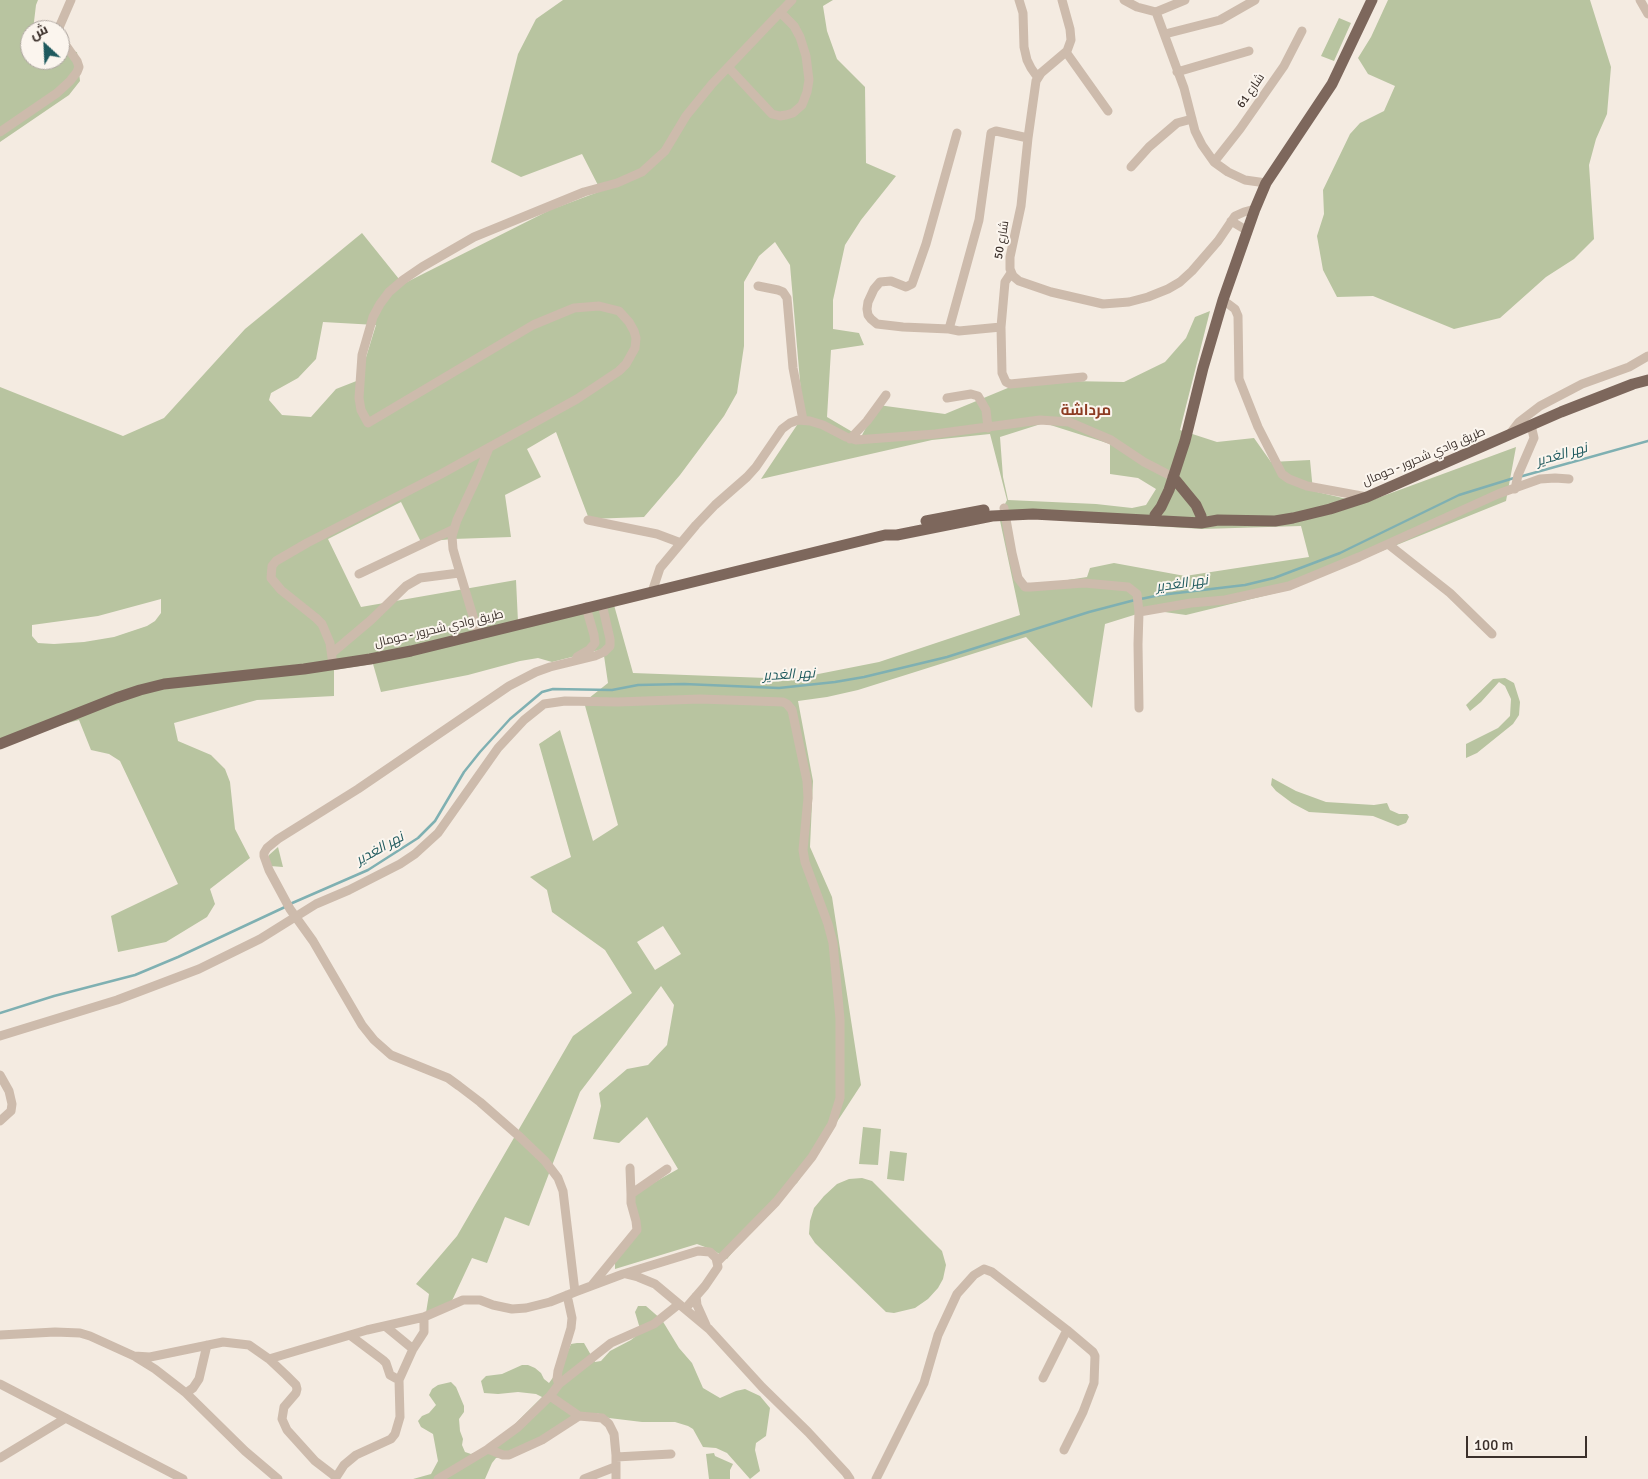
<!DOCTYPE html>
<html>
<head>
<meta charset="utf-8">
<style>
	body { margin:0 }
	#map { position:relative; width:1648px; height:1479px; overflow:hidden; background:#f4ebe1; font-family:Signika,Cairo,sans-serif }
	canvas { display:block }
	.north { position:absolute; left:20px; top:20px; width:50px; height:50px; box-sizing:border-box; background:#fbf5ee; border:1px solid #aea6a0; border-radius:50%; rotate:335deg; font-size:14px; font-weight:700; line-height:20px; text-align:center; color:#3b302b }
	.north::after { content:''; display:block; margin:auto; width:18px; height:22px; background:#1f5a5e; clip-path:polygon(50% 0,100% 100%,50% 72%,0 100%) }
	.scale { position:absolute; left:1466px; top:1436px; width:121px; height:22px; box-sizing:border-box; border:2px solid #3b302b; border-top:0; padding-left:6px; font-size:15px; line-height:18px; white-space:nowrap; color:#3b302b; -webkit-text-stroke:4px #fbf5ee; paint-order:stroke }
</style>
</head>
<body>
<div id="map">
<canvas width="1648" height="1479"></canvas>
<div class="north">ش</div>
<div class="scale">100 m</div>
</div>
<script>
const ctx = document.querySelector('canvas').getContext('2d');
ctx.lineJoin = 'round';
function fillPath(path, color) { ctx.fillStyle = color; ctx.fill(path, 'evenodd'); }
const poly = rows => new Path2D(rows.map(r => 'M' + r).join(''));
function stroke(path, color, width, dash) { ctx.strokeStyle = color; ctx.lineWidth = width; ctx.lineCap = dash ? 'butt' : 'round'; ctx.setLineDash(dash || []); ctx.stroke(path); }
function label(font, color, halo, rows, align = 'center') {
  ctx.font = font + ' Signika,Cairo,sans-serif'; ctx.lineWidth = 4; ctx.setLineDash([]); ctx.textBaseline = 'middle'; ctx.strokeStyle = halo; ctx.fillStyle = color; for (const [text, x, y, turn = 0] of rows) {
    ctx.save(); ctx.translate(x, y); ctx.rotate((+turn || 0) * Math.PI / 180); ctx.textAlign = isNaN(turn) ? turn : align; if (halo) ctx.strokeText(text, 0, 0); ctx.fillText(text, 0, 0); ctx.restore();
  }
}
fillPath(poly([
	[0,0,38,0,36,5,33,30,30,30,30,60,60,60,60,50,77,52,80,81,69,95,0,142],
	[563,0,833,0,823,6,827,31,837,59,865,87,866,163,896,176,861,220,845,245,833,300,833,329,859,333,864,345,831,350,827,417,861,437,878,405,945,414,1015,385,1068,381,1124,382,1165,362,1186,338,1195,317,1210,311,1180,430,1217,442,1254,438,1271,462,1310,460,1313,491,1364,503,1516,447,1506,501,1280,592,1186,615,1150,610,1105,624,1092,708,1026,637,858,690,827,697,798,701,813,781,810,847,832,897,861,1085,797,1183,778,1197,727,1259,713,1250,697,1244,615,1269,615,1262,638,1232,632,1195,678,1169,647,1117,619,1143,593,1139,601,1106,599,1093,627,1069,648,1065,667,1045,674,1005,661,986,580,1092,529,1226,505,1217,487,1263,472,1258,450,1305,425,1319,429,1294,416,1284,457,1236,573,1036,632,993,605,950,552,912,547,890,530,877,571,857,539,744,560,730,593,841,618,825,584,702,608,683,603,649,552,662,538,658,520,661,468,675,381,692,373,664,334,670,334,696,257,700,174,723,178,741,211,755,225,769,230,782,235,829,250,858,210,889,215,904,207,917,166,942,118,952,111,916,178,884,120,761,109,754,91,750,79,720,49,728,0,747,0,387,123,436,164,418,245,329,362,233,403,284,550,210,601,191,582,154,521,177,491,162,518,54,536,19],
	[775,242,790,265,803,416,761,479,932,440,990,434,1007,500,999,516,1020,615,879,662,793,679,633,673,614,605,518,622,516,580,361,607,328,539,401,502,421,542,453,539,511,537,505,495,541,477,527,449,556,432,589,519,644,517,680,475,724,416,737,393,744,346,744,282,759,256],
	[323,322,376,325,359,380,336,389,311,417,282,415,269,400,271,393,298,378,316,359],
	[1044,423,1110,444,1110,474,1138,478,1156,489,1146,505,1132,508,1096,504,1008,500,1003,477,1000,437],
	[1009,517,1202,529,1301,526,1309,557,1185,576,1114,563,1090,568,1087,577,1035,585,1021,582],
	[161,599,161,613,155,621,147,626,114,637,84,642,54,644,38,643,32,636,32,625,98,616],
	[663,926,681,954,655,970,637,942],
	[1388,0,1590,0,1611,67,1607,114,1596,139,1589,165,1594,239,1574,259,1546,277,1500,318,1454,329,1373,296,1337,297,1323,270,1317,236,1324,214,1323,190,1350,134,1360,123,1384,111,1395,86,1368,74,1358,58,1371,37],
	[1339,18,1351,23,1334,61,1321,56],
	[1505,678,1514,683,1520,702,1519,715,1513,724,1477,753,1466,758,1466,744,1498,728,1510,716,1511,699,1505,686,1499,682,1481,702,1470,711,1466,705,1493,679],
	[1272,778,1296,791,1326,802,1374,805,1387,803,1390,810,1399,814,1407,814,1409,817,1406,823,1398,826,1373,816,1309,812,1292,803,1276,791,1271,785],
	[278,847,283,867,270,866,268,861,269,855],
	[863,1127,881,1129,878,1165,859,1164],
	[890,1151,907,1153,904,1181,887,1179],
	[849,1179,862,1178,872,1181,942,1251,946,1265,943,1279,938,1288,928,1299,915,1308,894,1313,886,1312,815,1243,809,1234,810,1221,814,1208,824,1196,837,1184],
	[638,1306,646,1306,662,1320,679,1348,692,1363,703,1388,720,1398,736,1391,745,1389,760,1396,770,1408,766,1436,756,1443,755,1450,760,1471,750,1479,727,1453,716,1448,703,1447,693,1429,688,1426,675,1422,642,1422,609,1418,597,1413,589,1413,502,1457,496,1458,492,1463,485,1479,413,1479,431,1474,438,1461,433,1434,421,1427,418,1421,422,1416,429,1413,436,1405,429,1395,432,1389,438,1385,451,1382,456,1387,464,1406,464,1412,459,1419,460,1431,463,1439,462,1445,465,1452,471,1454,478,1451,497,1442,542,1397,536,1394,518,1392,498,1394,484,1393,481,1381,486,1376,502,1374,522,1365,528,1365,535,1368,541,1373,544,1379,549,1383,562,1365,571,1344,577,1343,584,1343,595,1362,601,1361,610,1351,631,1340,641,1332,635,1312],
	[714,1453,715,1456,733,1464,730,1470,730,1479,709,1479,706,1454]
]), '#b8c4a0');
stroke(poly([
	[1519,477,1648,441],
	[290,904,368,870,418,838,435,821,464,772,480,752,510,719,542,692,553,689,612,690,638,685,684,684,779,688,835,682,864,677,947,657,1089,612,1131,601,1160,595,1245,585,1274,578,1340,553,1459,495,1514,478],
	[0,1013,54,996,135,975,178,957,285,907]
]), '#7fb0b2', 2.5);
stroke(poly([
	[1019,0,1023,13,1024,47,1027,60,1031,68,1038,78],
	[1062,0,1070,29,1071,40,1067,51,1041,73,1036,81,1028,138,1021,206,1010,257,1010,269,1013,276,1019,281,1051,292,1103,304,1129,302,1148,297,1168,289,1180,282,1192,271,1218,241,1235,216,1244,212,1255,209],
	[1124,0,1137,7,1156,12,1185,0],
	[1640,0,1648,14],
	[1156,12,1184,88,1195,131,1202,145,1214,162,1228,172,1245,180,1266,183],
	[58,30,71,0],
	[1165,34,1220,20,1255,0],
	[1066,52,1108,111],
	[728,67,772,114,780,116,786,115,793,113,802,105,807,92,809,80,806,56,800,37,794,26,780,12],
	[1177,72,1249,51],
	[0,132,57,93,70,81,77,72,79,67,77,61,60,37],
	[957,133,926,244,912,284,906,287,891,281,880,282,874,289,868,302,867,309,868,315,871,319,877,324,903,327,949,329,959,331,1001,327,1005,282,1011,273],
	[1214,162,1240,129,1284,66,1302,31],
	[1131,167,1149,147,1177,123,1192,119],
	[1231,221,1246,230],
	[758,286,778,290,783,292,787,298,793,368,803,420],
	[1223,300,1235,309,1238,316,1239,379,1258,427,1282,474,1289,479,1307,486,1367,497],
	[1001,327,1002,373,1006,382,1010,384,1083,377],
	[949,329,979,220,991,133,996,131,1028,138],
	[947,398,971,394,978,396,986,410,988,428],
	[1509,435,1519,422,1540,406,1582,384,1629,367,1648,356],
	[850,439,867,421,886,395],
	[1515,489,1518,475,1534,438,1531,425],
	[1004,508,1012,553,1018,578,1025,587,1031,587,1084,583,1128,587,1137,594,1139,612,1138,644,1139,708],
	[588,520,657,534,681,543],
	[1388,544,1450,593,1492,634],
	[359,574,454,529],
	[652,592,660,568,696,525,715,505,747,477,756,467,782,429,790,423,798,420,810,421,823,425,846,437,856,440,935,434,1040,420,1069,422,1111,440,1144,462,1173,477],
	[602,604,610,639,610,646,604,652,595,656,550,667,536,672,509,686,358,789,278,839,267,848,264,853,264,856,269,870,290,909,313,941,362,1025,374,1040,391,1055,448,1078,459,1086,480,1102,520,1137,545,1161,558,1178,563,1191,575,1292,623,1274,698,1251,710,1252,716,1258,718,1267,705,1286,685,1309],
	[1139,612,1191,603,1225,600,1289,586,1359,557,1498,494,1540,479,1555,478,1569,479],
	[479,636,457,563,453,549,452,536,457,520,477,477,489,448],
	[332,653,371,620,406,586,420,578,459,573],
	[577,657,589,650,595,643,594,635,586,607],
	[333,665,330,643,322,624,316,618,281,590,271,578,272,566,276,561,307,543,441,474,577,399,619,371,626,364,635,348,636,338,634,331,629,322,619,311,599,306,574,308,533,325,368,423,361,410,359,398,362,355,373,317,380,304,389,292,403,280,422,267,474,237,584,192,617,183,642,172,665,151,686,116,712,84,792,0],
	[0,1036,117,1000,199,969,260,939,316,904,349,890,400,864,415,854,438,833,498,748,524,720,544,704,565,701,618,702,700,699,783,702,787,704,792,710,807,781,808,798,803,850,805,862,828,924,833,943,840,1019,840,1098,832,1124,812,1157,776,1202,718,1261],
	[0,1075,9,1091,12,1104,11,1111,0,1121],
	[630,1168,631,1194],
	[626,1274,638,1277,655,1284,709,1329,762,1387,808,1432,846,1473,850,1479],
	[592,1285,637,1230,636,1221,631,1203,631,1194,667,1169],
	[696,1296,697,1305,706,1325],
	[385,1326,413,1349],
	[0,1335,55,1332,80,1333,90,1336,134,1356,155,1369,186,1393,245,1451,278,1479],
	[351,1336,383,1360,386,1363,390,1375,399,1380],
	[134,1356,150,1357,223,1342,249,1345,269,1359,367,1330,424,1317,463,1300,480,1300,493,1305,512,1309,526,1308,550,1302,575,1292],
	[269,1359,286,1375,296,1385,297,1389,296,1393,284,1407,282,1419,287,1430,315,1461,336,1477],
	[1043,1378,1067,1330],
	[0,1384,183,1479],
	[559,1384,557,1379,558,1371,571,1328,572,1318,567,1295],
	[186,1393,193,1388,199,1379,207,1345],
	[550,1396,579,1416,602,1418,609,1424,614,1434,616,1455,616,1479],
	[488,1449,503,1455,509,1455,542,1440,579,1416],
	[616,1457,671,1454],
	[0,1458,66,1418],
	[335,1479,344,1465,356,1455,391,1439,395,1434,400,1417,399,1380,413,1349,424,1332,424,1317],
	[438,1479,488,1449,518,1427,550,1396,559,1384,611,1343,654,1324,679,1304],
	[584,1479,615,1467],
	[876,1479,924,1383,938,1335,957,1294,974,1275,984,1269,992,1272,1067,1330,1093,1352,1095,1356,1094,1383,1083,1412,1064,1450]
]), '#cdbbac', 9);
stroke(poly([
	[1173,477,1196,505,1201,516,1201,523],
	[1155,515,1161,507,1169,490,1185,441,1203,368,1223,300,1255,209,1266,183,1332,84,1372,0],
	[926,521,984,510],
	[0,744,116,698,140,690,164,684,304,669,370,659,411,651,885,535,897,535,992,516,1033,514,1201,523,1218,520,1275,521,1293,518,1330,509,1367,497,1561,412,1633,384,1648,380]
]), '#7d675c', 11);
label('12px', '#3b302b', '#fbf5ee', [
	["شارع 61",1251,91,-55],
	["شارع 50",1002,240,-80],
	["طريق وادي شحرور - حومال",1424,457,-23],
	["طريق وادي شحرور - حومال",439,629,-13]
]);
label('italic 14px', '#1f5a5e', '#fbf5ee', [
	["نهر الغدير",1562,455,-16],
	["نهر الغدير",1182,584,-8],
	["نهر الغدير",789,675,-3],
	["نهر الغدير",380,849,-29]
]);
label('bold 15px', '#8c3b22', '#fbf5ee', [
	["مرداشة",1086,411]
]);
</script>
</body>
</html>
